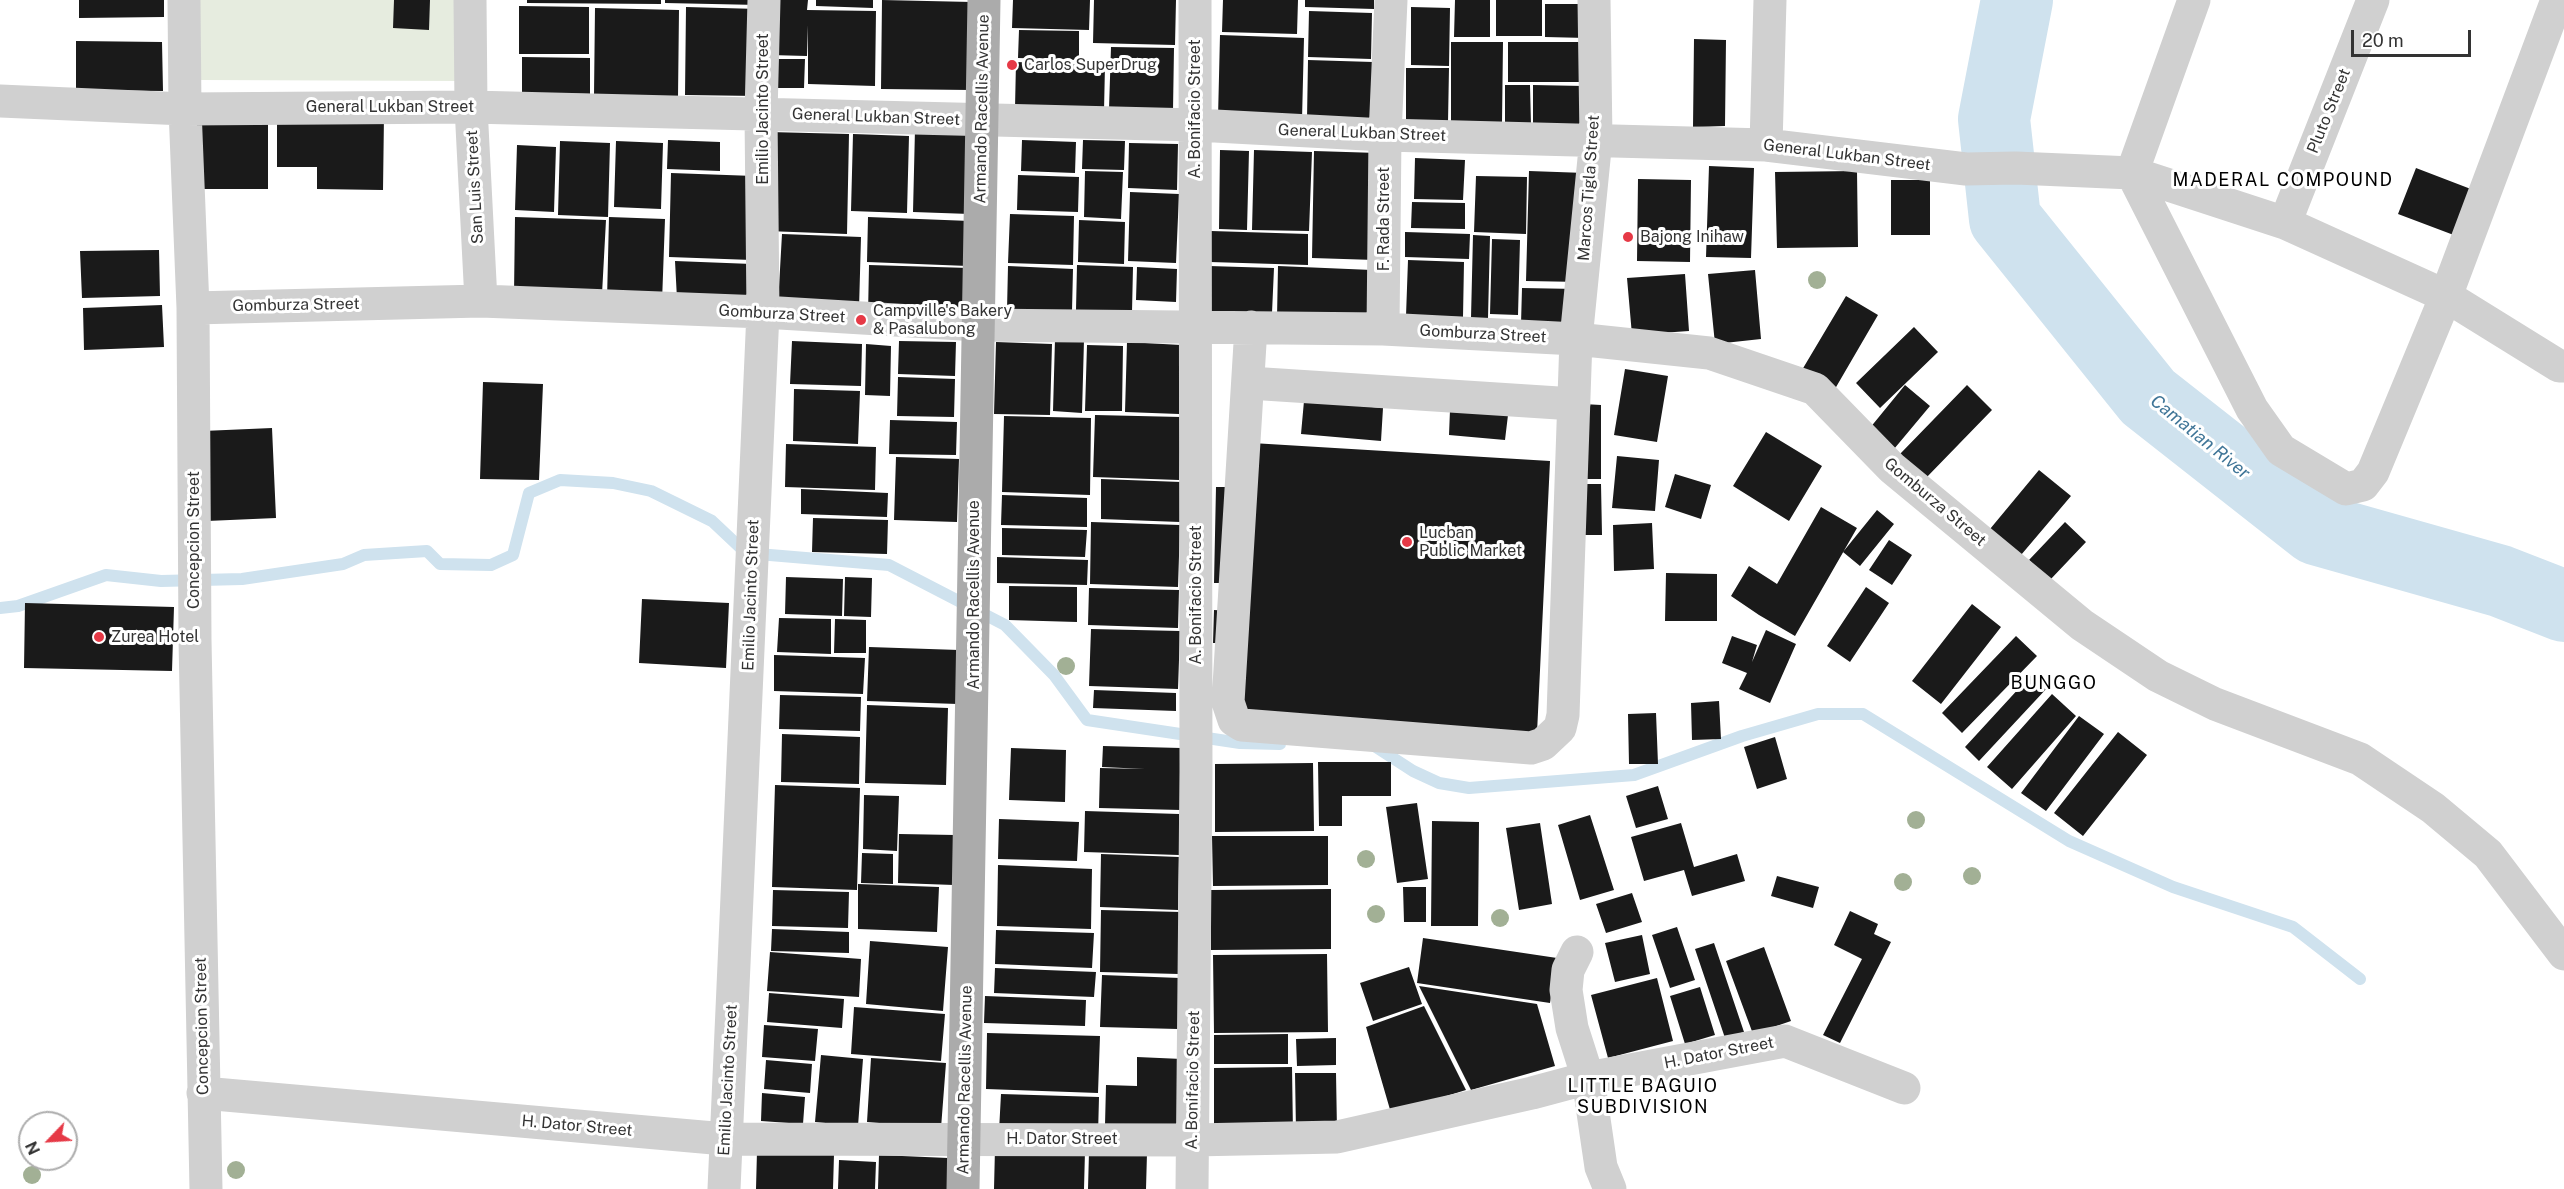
<!DOCTYPE html>
<html>
<head>
<meta charset="utf-8">
<style>
	body { margin:0 }
	#map { position:relative; width:2564px; height:1189px; overflow:hidden; background:#fff; font-family:"Public Sans",sans-serif }
	canvas { display:block }
	.north { position:absolute; left:18px; top:1111px; width:60px; height:60px; box-sizing:border-box; background:#fff; border:2px solid #adadad; border-radius:50%; rotate:245deg; font-size:16px; font-weight:700; line-height:24px; text-align:center; color:#333 }
	.north::after { content:''; display:block; margin:auto; width:21px; height:27px; background:#e63946; clip-path:polygon(50% 0,100% 100%,50% 72%,0 100%) }
	.scale { position:absolute; left:2351px; top:30px; width:120px; height:27px; box-sizing:border-box; border:3px solid #333; border-top:0; padding-left:8px; font-size:18px; line-height:21px; white-space:nowrap; color:#333; -webkit-text-stroke:4px #fff; paint-order:stroke }
</style>
</head>
<body>
<div id="map">
<canvas width="2564" height="1189"></canvas>
<div class="north">N</div>
<div class="scale">20 m</div>
</div>
<script>
const ctx = document.querySelector('canvas').getContext('2d');
ctx.lineJoin = 'round';
function fillPath(path, color) { ctx.fillStyle = color; ctx.fill(path, 'evenodd'); }
const poly = rows => new Path2D(rows.map(r => 'M' + r).join(''));
function stroke(path, color, width, dash) { ctx.strokeStyle = color; ctx.lineWidth = width; ctx.lineCap = dash ? 'butt' : 'round'; ctx.setLineDash(dash || []); ctx.stroke(path); }
function label(font, color, halo, rows, align = 'center') {
  ctx.font = font + ' "Public Sans",sans-serif'; ctx.lineWidth = 6; ctx.setLineDash([]); ctx.textBaseline = 'middle'; ctx.strokeStyle = halo; ctx.fillStyle = color; for (const [text, x, y, turn = 0] of rows) {
    ctx.save(); ctx.translate(x, y); ctx.rotate((+turn || 0) * Math.PI / 180); ctx.textAlign = isNaN(turn) ? turn : align; if (halo) ctx.strokeText(text, 0, 0); ctx.fillText(text, 0, 0); ctx.restore();
  }
}
fillPath(poly([
	[197,0,461,0,461,81,199,80]
]), '#e6ecdf');
stroke(poly([
	[0,608,18,606,106,575,161,581,242,579,343,564,364,555,427,551,440,564,491,565,513,555,529,493,560,480,613,483,651,491,712,521,746,553,889,565,1005,625,1054,675,1087,720,1240,743,1280,744],
	[1373,745,1413,771,1439,783,1469,788,1634,775,1742,736,1818,714,1863,714,2069,841,2173,887,2293,927,2360,979]
]), '#cfe2ee', 12);
stroke(poly([
	[2017,0,1994,119,2005,219,2148,397,2316,529,2500,581,2564,606]
]), '#cfe2ee', 72);
fillPath(poly([
	[79,0,164,0,164,17,79,18],
	[394,0,430,0,429,30,393,28],
	[527,0,661,0,661,4,527,3],
	[665,0,759,0,759,5,665,3],
	[771,0,808,0,807,10,876,11,875,86,808,84,808,25,807,56,770,55],
	[816,0,873,0,873,8,816,6],
	[882,0,972,2,971,90,881,89],
	[1013,0,1090,0,1089,30,1012,28],
	[1094,0,1176,0,1175,45,1093,43],
	[1223,0,1298,0,1297,34,1222,32],
	[1305,0,1374,0,1374,9,1305,7],
	[1455,0,1490,0,1490,37,1454,37],
	[1496,0,1542,0,1542,36,1496,36],
	[1545,4,1588,4,1587,38,1545,37],
	[519,6,589,7,589,54,519,54],
	[686,7,758,9,757,96,685,95],
	[1411,7,1450,8,1449,66,1411,65],
	[595,8,679,10,678,97,594,95],
	[1309,11,1372,13,1371,59,1308,57],
	[1019,30,1079,31,1079,60,1018,58],
	[1220,35,1304,38,1302,120,1218,118],
	[1694,39,1726,40,1725,126,1693,127],
	[76,41,162,42,163,91,76,90],
	[1451,42,1503,42,1502,123,1451,123],
	[1508,42,1584,42,1584,82,1508,82],
	[1111,47,1174,48,1173,110,1109,109],
	[522,57,590,58,590,94,522,93],
	[769,59,805,59,804,88,769,88],
	[1308,60,1373,62,1372,121,1307,119],
	[1016,62,1105,65,1104,111,1015,108],
	[1406,68,1449,68,1448,122,1406,121],
	[1505,85,1530,85,1531,125,1505,124],
	[1533,85,1584,86,1584,125,1533,125],
	[277,114,384,115,383,190,317,189,317,167,277,167],
	[197,115,268,115,268,189,197,189],
	[915,129,973,131,970,214,913,212],
	[769,132,849,134,847,234,767,231],
	[853,134,909,136,907,213,851,211],
	[668,140,720,142,720,171,667,169],
	[1022,140,1076,142,1075,173,1021,171],
	[1083,140,1125,141,1124,170,1082,169],
	[560,141,610,143,608,217,558,215],
	[616,141,663,143,661,209,614,207],
	[1129,143,1178,144,1177,190,1128,188],
	[517,145,556,147,554,212,515,210],
	[1220,150,1249,151,1247,230,1219,229],
	[1254,150,1312,152,1309,231,1252,230],
	[1314,151,1378,153,1375,260,1312,258],
	[1415,158,1465,160,1463,200,1414,199],
	[1709,166,1754,168,1751,258,1706,257],
	[2416,168,2476,191,2459,237,2398,214],
	[1085,171,1123,172,1121,219,1084,217],
	[1529,171,1585,173,1582,282,1526,281],
	[1857,171,1858,247,1777,248,1775,172],
	[671,173,754,176,752,260,669,257],
	[1018,175,1079,177,1078,212,1017,210],
	[1476,176,1527,177,1526,234,1474,232],
	[1638,179,1691,180,1690,262,1637,261],
	[1891,180,1930,180,1930,235,1891,235],
	[1130,192,1179,194,1176,263,1128,261],
	[1412,202,1465,203,1465,229,1411,228],
	[1010,214,1074,216,1073,265,1008,263],
	[515,217,606,220,602,294,514,294],
	[609,217,665,219,662,302,607,300],
	[868,217,970,221,968,266,867,262],
	[1079,220,1125,222,1124,264,1078,262],
	[1211,231,1308,234,1308,265,1210,262],
	[1405,232,1470,234,1469,259,1405,257],
	[782,234,861,237,859,309,778,305],
	[1473,235,1490,236,1488,318,1471,318],
	[1492,239,1520,240,1518,315,1490,314],
	[159,250,160,296,82,298,80,251],
	[1408,260,1464,262,1463,317,1406,316],
	[675,261,752,264,751,305,677,299],
	[869,265,969,268,967,319,868,315],
	[1077,265,1133,267,1132,312,1076,310],
	[1008,266,1073,269,1072,311,1007,310],
	[1209,266,1274,268,1272,313,1207,312],
	[1278,266,1372,270,1371,321,1277,318],
	[1137,267,1177,269,1176,302,1136,300],
	[1755,270,1761,339,1715,344,1708,274],
	[1685,274,1689,331,1632,335,1627,278],
	[1522,288,1577,289,1576,325,1521,324],
	[1846,296,1878,315,1832,394,1799,375],
	[162,305,164,347,84,350,83,308],
	[1914,327,1938,352,1880,408,1856,383],
	[1055,339,1084,340,1082,413,1053,411],
	[792,341,862,344,861,386,790,384],
	[899,341,956,342,955,376,898,374],
	[996,342,1052,344,1050,415,994,414],
	[1127,342,1181,345,1179,414,1125,412],
	[866,344,891,346,890,396,865,395],
	[1087,345,1123,346,1122,411,1085,411],
	[1625,369,1668,376,1657,442,1614,435],
	[898,377,955,379,954,417,897,416],
	[483,382,543,384,539,480,480,479],
	[1905,385,1930,406,1889,455,1865,434],
	[1967,385,1992,410,1925,479,1900,454],
	[794,389,860,391,858,444,793,441],
	[1304,401,1383,408,1381,441,1301,434],
	[1583,404,1601,405,1601,479,1582,479],
	[1450,410,1508,415,1505,440,1449,435],
	[1095,415,1181,417,1179,480,1093,477],
	[1004,416,1091,418,1090,495,1002,492],
	[890,420,957,422,956,455,889,454],
	[272,428,276,518,207,521,203,431],
	[1766,432,1822,466,1789,521,1733,486],
	[1252,443,1550,461,1537,733,1238,716],
	[786,444,876,447,875,490,785,487],
	[1617,456,1659,460,1655,511,1612,508],
	[896,457,959,459,957,522,894,520],
	[2039,470,2071,496,2021,555,1990,529],
	[1675,474,1711,485,1701,519,1665,507],
	[1101,479,1181,482,1180,522,1101,519],
	[1581,484,1601,484,1602,535,1582,535],
	[1216,487,1235,487,1233,583,1214,583],
	[801,489,888,493,887,517,801,514],
	[1002,495,1087,498,1087,527,1001,525],
	[1821,507,1857,528,1795,636,1759,615,1731,596,1749,566,1777,584],
	[1877,510,1894,524,1860,566,1843,552],
	[813,518,888,520,887,554,812,552],
	[1091,522,1180,525,1178,587,1090,584],
	[2065,522,2086,542,2050,580,2029,560],
	[1652,523,1654,569,1614,571,1613,525],
	[1002,528,1087,530,1085,557,1002,555],
	[1889,540,1912,555,1892,585,1869,570],
	[997,557,1088,560,1087,585,997,583],
	[1666,573,1717,574,1717,621,1665,621],
	[786,577,843,579,842,616,785,614],
	[845,577,872,578,871,617,844,616],
	[1009,586,1077,587,1077,622,1009,620],
	[1866,587,1889,603,1850,662,1827,646],
	[1089,588,1179,590,1178,628,1088,625],
	[642,599,729,603,726,668,639,663],
	[25,603,174,607,172,671,24,668],
	[1972,604,2001,627,1941,704,1912,681],
	[1214,610,1231,611,1230,643,1213,643],
	[779,618,831,619,831,654,777,652],
	[835,619,866,620,866,653,834,653],
	[1091,629,1180,631,1178,689,1089,686],
	[1766,630,1796,644,1770,703,1739,689,1747,673,1722,663,1732,636,1757,645,1752,662],
	[2016,636,2037,656,1962,733,1942,713],
	[869,647,959,650,958,704,867,701],
	[774,655,865,658,863,694,774,691],
	[2033,673,2048,687,1979,761,1965,747],
	[1094,690,1176,693,1176,711,1093,708],
	[2052,694,2076,716,2012,789,1987,767],
	[780,695,861,697,860,731,779,729],
	[1719,701,1721,739,1692,740,1691,703],
	[867,705,948,708,946,785,865,783],
	[1656,713,1658,764,1629,764,1628,714],
	[2079,716,2104,734,2046,811,2021,793],
	[2118,732,2147,755,2083,836,2054,813],
	[782,734,860,737,859,784,781,782],
	[1775,737,1787,779,1757,789,1744,747],
	[1103,746,1181,748,1181,810,1099,808,1100,768,1145,769,1102,767],
	[1011,748,1066,750,1065,802,1009,800],
	[1318,762,1391,762,1391,796,1342,796,1342,826,1319,826],
	[1313,763,1314,831,1215,832,1215,764],
	[775,785,860,788,857,890,772,887],
	[1658,786,1668,819,1636,828,1626,796],
	[864,795,899,796,897,851,863,849],
	[1417,803,1428,879,1397,883,1386,807],
	[1085,811,1179,814,1179,855,1084,852],
	[1590,815,1614,890,1580,900,1558,825],
	[999,819,1079,822,1077,861,998,859],
	[1432,821,1479,822,1478,926,1431,926],
	[1540,823,1552,904,1519,910,1506,828],
	[1681,823,1694,867,1737,854,1745,881,1692,896,1684,870,1644,881,1631,837],
	[899,834,955,835,954,885,898,883],
	[1212,836,1328,836,1328,885,1213,886],
	[862,853,893,854,893,884,861,883],
	[1101,854,1179,857,1178,910,1100,907],
	[998,865,1092,869,1091,929,997,926],
	[1777,876,1819,887,1813,908,1771,896],
	[858,884,939,887,937,932,858,929],
	[1403,887,1426,887,1426,922,1404,922],
	[1331,889,1331,949,1211,950,1211,890],
	[773,890,849,892,848,928,772,926],
	[1632,893,1642,922,1606,933,1596,904],
	[1101,910,1181,912,1179,974,1100,972],
	[1850,911,1878,924,1874,934,1891,942,1840,1043,1823,1035,1862,959,1834,945],
	[1677,927,1695,980,1670,988,1652,935],
	[772,929,849,932,849,953,771,951],
	[996,930,1094,933,1092,968,995,964],
	[1642,935,1650,974,1615,982,1605,943],
	[1423,938,1557,958,1550,1003,1417,983],
	[870,941,948,947,943,1011,866,1004],
	[1714,943,1744,1032,1725,1038,1695,949],
	[1764,947,1791,1021,1753,1034,1726,961],
	[770,952,861,959,859,997,767,991],
	[1327,954,1328,1032,1214,1033,1213,955],
	[1409,967,1422,1004,1373,1021,1360,983],
	[995,968,1096,972,1094,997,994,993],
	[1102,975,1180,978,1178,1029,1100,1027],
	[1657,978,1673,1041,1608,1058,1591,995],
	[1419,986,1537,1004,1555,1066,1471,1090],
	[1700,987,1715,1035,1685,1044,1670,996],
	[769,993,844,999,842,1028,767,1022],
	[985,996,1086,1000,1085,1026,984,1023],
	[1424,1006,1466,1090,1391,1113,1366,1027],
	[854,1007,945,1014,941,1061,851,1054],
	[764,1025,818,1029,815,1061,762,1057],
	[987,1033,1100,1036,1098,1093,986,1089],
	[1288,1034,1288,1064,1214,1064,1214,1035],
	[1336,1038,1336,1065,1297,1066,1296,1039],
	[821,1055,863,1059,858,1126,815,1122],
	[1137,1057,1182,1059,1180,1128,1105,1125,1106,1085,1137,1086],
	[871,1058,946,1063,941,1128,867,1122],
	[766,1060,812,1064,810,1093,764,1089],
	[1292,1067,1293,1134,1214,1135,1214,1068],
	[1295,1073,1336,1073,1337,1131,1296,1131],
	[762,1093,805,1097,803,1124,761,1121],
	[1001,1094,1099,1097,1098,1135,999,1131],
	[995,1148,1085,1151,1084,1189,994,1189],
	[757,1151,834,1154,833,1189,756,1189],
	[1089,1152,1147,1153,1146,1189,1088,1189],
	[879,1155,948,1158,947,1189,878,1189],
	[839,1160,876,1162,875,1189,838,1189]
]), '#1a1a1a');
stroke(poly([
	[184,0,185,109,193,308,195,640,206,1189],
	[470,0,471,107,481,301],
	[2194,0,2132,173,2252,409,2281,450,2346,489,2363,485,2373,472,2446,296,2557,0],
	[0,101,185,109,471,107,1196,125,1385,135,1766,145,1966,169,2016,168,2132,173,2285,223,2446,296,2559,366,2564,366],
	[1766,145,1770,0],
	[2285,223,2373,0],
	[193,308,481,301,763,312,978,325,1383,329,1576,339,1709,353,1815,389,1892,468,2082,625,2158,676,2215,704,2360,759,2433,808,2488,854,2564,954],
	[1251,327,1228,702,1234,720,1242,725,1531,748,1543,744,1560,728,1563,715,1576,339,1596,139,1594,0],
	[1383,329,1385,135,1391,0],
	[1249,383,1574,404],
	[1577,952,1568,970,1566,990,1572,1028,1588,1078,1601,1167,1610,1189],
	[203,1093,725,1139,1193,1140,1337,1137,1532,1093,1588,1078,1785,1041,1904,1088],
	[724,1189,763,312,761,114,764,0],
	[1192,1189,1196,771,1195,0]
]), '#d0d0d0', 33);
stroke(poly([
	[963,1189,984,0]
]), '#ababab', 33);
ctx.fillStyle = '#a2b095';
for (const [x, y] of [
	[1817,280],
	[1066,666],
	[1916,820],
	[1366,859],
	[1972,876],
	[1903,882],
	[1376,914],
	[1500,918],
	[236,1170],
	[32,1175]
]) { ctx.beginPath(); ctx.arc(x, y, 9, 0, 2 * Math.PI); ctx.fill(); }
for (const [x, y, r, color] of [
	[1012,65,6,"#e63946"],
	[1628,237,6,"#e63946"],
	[861,320,6,"#e63946"],
	[1407,542,6,"#e63946"],
	[99,637,6,"#e63946"]
]) { const dot = new Path2D(); dot.arc(x, y, r, 0, 2 * Math.PI); ctx.fillStyle = color; ctx.fill(dot); stroke(dot, '#fff', 2); }
label('16px', '#333', '#fff', [
	["Carlos SuperDrug",1024,65],
	["Bajong Inihaw",1640,237],
	["Campville's Bakery",873,311],
	["& Pasalubong",873,329],
	["Lucban",1419,533],
	["Public Market",1419,551],
	["Zurea Hotel",111,637]
], 'left');
label('16px', '#333', '#fff', [
	["General Lukban Street",390,107],
	["Emilio Jacinto Street",763,109,-90],
	["Armando Racellis Avenue",982,109,-89],
	["A. Bonifacio Street",1195,109,-90],
	["Pluto Street",2329,111,-68],
	["General Lukban Street",876,117,2],
	["General Lukban Street",1362,133,2],
	["General Lukban Street",1847,155,7],
	["San Luis Street",475,187,-93],
	["Marcos Tigla Street",1589,188,-86],
	["F. Rada Street",1384,219,-90],
	["Gomburza Street",296,305,-1],
	["Gomburza Street",782,314,3],
	["Gomburza Street",1483,334,3],
	["Gomburza Street",1935,502,40],
	["Concepcion Street",194,540,-90],
	["Emilio Jacinto Street",751,595,-88],
	["Armando Racellis Avenue",974,595,-90],
	["A. Bonifacio Street",1196,595,-90],
	["Concepcion Street",202,1026,-91],
	["H. Dator Street",1719,1053,-11],
	["Emilio Jacinto Street",728,1080,-87],
	["Armando Racellis Avenue",965,1080,-89],
	["A. Bonifacio Street",1193,1080,-89],
	["H. Dator Street",577,1126,5],
	["H. Dator Street",1062,1139]
]);
ctx.letterSpacing = '1.5px';
label('18px', '#000', '#fff', [
	["MADERAL COMPOUND",2283,180],
	["BUNGGO",2054,683],
	["LITTLE BAGUIO",1643,1086],
	["SUBDIVISION",1643,1107]
]);
ctx.letterSpacing = '0px';
label('italic 18px', '#3f7597', '#fff', [
	["Camatian River",2200,437,39]
]);
</script>
</body>
</html>
